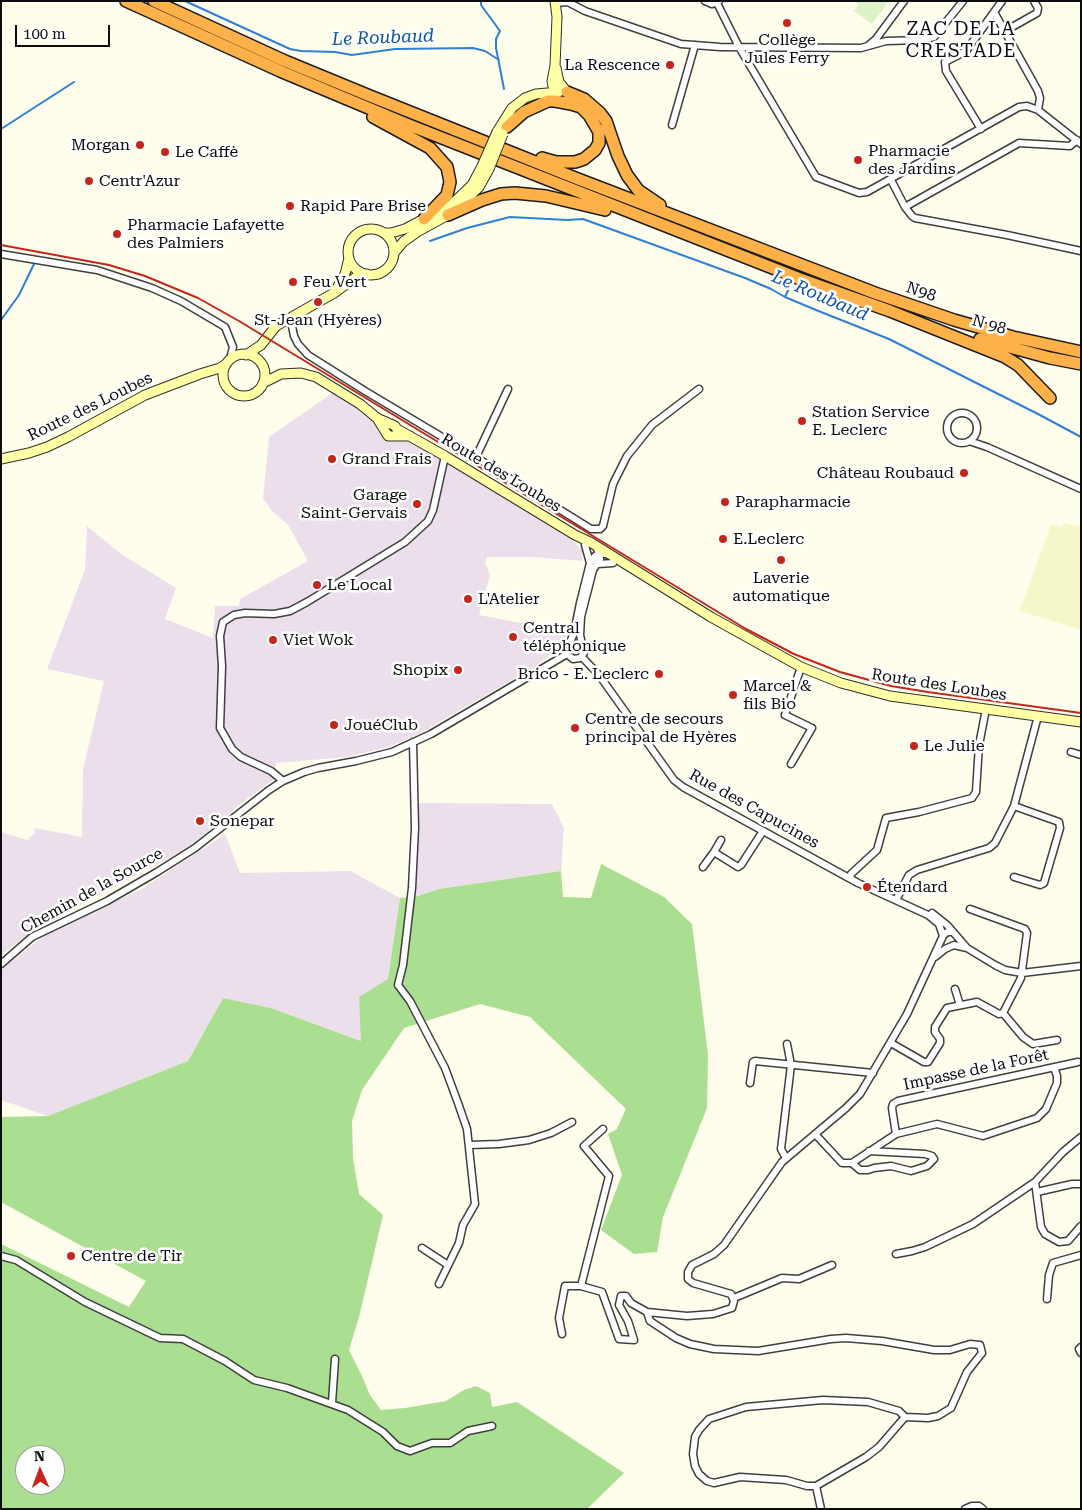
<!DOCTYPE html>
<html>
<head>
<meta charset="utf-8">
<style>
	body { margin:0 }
	#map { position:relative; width:1082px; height:1510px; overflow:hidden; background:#fffdeb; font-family:"Roboto Serif",serif }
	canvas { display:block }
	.frame { position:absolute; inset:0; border:2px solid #0c0c0c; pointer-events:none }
	.north { position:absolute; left:15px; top:1445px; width:50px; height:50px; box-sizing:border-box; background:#fff; border:1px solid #9e9e9e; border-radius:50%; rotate:358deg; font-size:14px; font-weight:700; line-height:20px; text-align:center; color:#0c0c0c }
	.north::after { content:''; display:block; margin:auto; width:18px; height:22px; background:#c5261b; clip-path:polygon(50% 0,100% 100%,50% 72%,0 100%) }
	.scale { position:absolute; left:15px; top:25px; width:95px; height:22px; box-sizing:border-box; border:2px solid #0c0c0c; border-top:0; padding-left:6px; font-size:15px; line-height:18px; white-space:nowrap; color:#0c0c0c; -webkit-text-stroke:4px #fff; paint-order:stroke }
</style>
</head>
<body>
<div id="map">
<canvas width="1082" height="1510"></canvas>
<div class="frame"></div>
<div class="north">N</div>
<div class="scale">100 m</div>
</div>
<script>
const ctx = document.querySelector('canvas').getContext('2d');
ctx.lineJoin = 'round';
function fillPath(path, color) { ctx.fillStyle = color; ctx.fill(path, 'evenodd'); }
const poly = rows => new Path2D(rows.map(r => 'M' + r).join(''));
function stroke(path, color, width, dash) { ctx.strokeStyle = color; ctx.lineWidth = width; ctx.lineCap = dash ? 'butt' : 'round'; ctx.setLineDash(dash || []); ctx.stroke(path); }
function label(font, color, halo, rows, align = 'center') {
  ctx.font = font + ' "Roboto Serif",serif'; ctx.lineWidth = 5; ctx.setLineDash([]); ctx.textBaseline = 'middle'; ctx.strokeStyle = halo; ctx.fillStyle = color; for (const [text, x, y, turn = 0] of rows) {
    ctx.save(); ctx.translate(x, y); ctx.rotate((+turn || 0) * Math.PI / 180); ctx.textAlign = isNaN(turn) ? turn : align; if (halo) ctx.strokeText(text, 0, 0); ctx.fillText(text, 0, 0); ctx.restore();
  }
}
fillPath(poly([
	[334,392,572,539,583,552,582,561,533,557,487,557,485,563,490,575,479,615,569,632,562,646,536,666,419,734,388,747,347,757,276,763,273,780,243,802,188,848,37,928,1,955,1,832,27,840,34,834,35,828,82,837,83,769,104,681,47,669,85,570,87,526,121,554,176,588,165,619,213,638,215,606,239,606,240,599,308,561,288,525,272,511,263,498,269,437],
	[419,803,552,804,564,828,561,871,439,889,415,897],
	[225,834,240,873,350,871,400,898,388,980,359,997,362,1041,271,1008,223,998,188,1061,48,1116,1,1100,1,970,46,934,142,889]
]), '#ecdfec');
fillPath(poly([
	[1064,523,1081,527,1081,630,1020,611,1051,524,1062,527]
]), '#f6f7c9');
fillPath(poly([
	[601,864,664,897,692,924,708,1055,707,1108,663,1217,657,1252,634,1254,601,1230,622,1175,608,1134,617,1129,626,1109,530,1017,480,1004,404,1028,362,1090,352,1121,353,1158,359,1194,383,1215,359,1317,349,1350,361,1374,370,1395,381,1410,405,1408,446,1401,464,1390,476,1386,490,1393,492,1407,517,1402,624,1473,587,1509,1,1509,1,1244,129,1307,146,1281,1,1202,1,1117,48,1116,188,1061,223,998,271,1008,361,1041,359,997,388,979,400,898,415,897,439,889,561,871,563,897,591,898],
	[25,1455,55,1455,55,1485,25,1485]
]), '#aade90');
fillPath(poly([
	[854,1,889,1,872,24,854,11,859,5]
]), '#ddf2c5');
stroke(poly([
	[185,1,290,49,301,51,335,52,352,55,395,49,473,48,485,51,499,60],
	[481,1,481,5,500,31,496,39,496,48,504,89],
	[1,129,74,82],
	[430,241,467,228,510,217,567,220,583,219,745,278,771,289,785,297,816,310,889,339,1038,414,1081,437],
	[785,297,790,286],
	[1,320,19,295,34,264]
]), '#2e80d7', 2);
const street = poly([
	[705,1,712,4,719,1],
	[556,3,568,2,585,11,681,44,720,47,861,48,886,41,922,40,934,37,963,1],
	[717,3,739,47,816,177,859,193,867,192,1019,107,1027,106,1038,110,1081,144],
	[994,12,1038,91,1040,98,1038,110],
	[1005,31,1037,13,1038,8,1034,1],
	[869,45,876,39,904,1],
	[672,125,695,45],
	[981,129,946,71,945,62,966,51,1002,1],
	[891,180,905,207,912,216,915,218,1007,235,1081,251],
	[905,207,1019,143,1070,146,1077,140],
	[1,254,97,270,152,288,181,301,225,327,233,347,230,359],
	[294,315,292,326,294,336,298,344,308,355,365,391,474,456,591,529,600,529,603,526,613,484,627,456,652,425,699,389],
	'947 428a15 15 0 1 1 30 0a15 15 0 1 1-30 0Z',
	[969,441,987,447,1081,489],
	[476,457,508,389],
	[585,545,590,563],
	[596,546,599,554,600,559,593,570,581,617,580,635,584,653,580,658,573,659,567,654,567,649,574,633,580,603,590,563,595,556,599,554,608,554],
	[598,564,613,563],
	[582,657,599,675,674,780,683,787,858,883,928,915,939,924,943,936],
	[413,742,415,828,412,888,403,965,398,985,410,1001,445,1068,458,1103,467,1129,475,1204,463,1225,459,1243,439,1284],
	[1071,752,1081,755],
	[791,764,812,728,785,715,801,667],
	[283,781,271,771,241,757,232,749,220,728,222,666,220,636,223,622,234,615,245,613,274,614,290,611,307,602,405,542,428,521,433,510,445,456],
	[1014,806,1059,822,1060,828,1044,883,1040,885,1014,877],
	[721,840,714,852,738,867,741,865,763,831],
	[703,867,714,852],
	[850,878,851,874,877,850,886,818,919,812,972,798,976,792,979,745,986,709],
	[896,900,909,875,917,870,989,848,995,843,1014,806,1038,716],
	[932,913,947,925,967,948,995,965,1005,970,1022,973,1081,966],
	[935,957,945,949,954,945,967,948],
	[1,964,32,937,107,901,157,872,195,848,269,790,283,781,304,772,318,768,356,761,392,752,431,734,567,654],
	[955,989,960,1005],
	[1003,1013,1023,1037,1033,1044,1057,1040],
	[891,1043,924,1062,928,1062,940,1043,940,1039,935,1032,935,1027,947,1008,977,1002,999,1014,1003,1013,1021,978,1027,933,1025,929,970,909],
	[750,1083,753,1062,755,1061,873,1073],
	[815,1134,842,1163,852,1163,896,1134,937,1124,983,1136,1037,1118,1046,1109,1057,1083,1057,1076,1054,1067],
	[896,1134,892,1108,893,1104,898,1101,1078,1062],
	[469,1145,499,1144,529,1140,551,1133,572,1122],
	[786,1158,781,1149,791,1065,787,1044],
	[852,1163,860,1170,868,1170,874,1168,891,1166,911,1171,927,1166,934,1159,932,1156,925,1154,869,1151],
	[1035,1182,1041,1227,1045,1234,1059,1242,1068,1241,1081,1226],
	[1037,1192,1072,1184,1081,1184],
	[422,1248,448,1265],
	[896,1254,912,1251,925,1247,973,1224,1035,1182,1063,1152,1081,1137],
	[1,1256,16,1260,85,1302,160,1338,183,1339,225,1361,254,1380,287,1388,348,1410,383,1432,397,1446,410,1451,432,1443,450,1443,468,1431,492,1426],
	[581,1286,609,1176,584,1146,603,1129],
	[734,1298,782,1278,799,1279,832,1265],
	[1047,1299,1049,1275,1053,1263,1081,1255],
	[562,1334,559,1318,565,1286,581,1286,602,1292,619,1339,634,1340,628,1321,619,1305,621,1296,626,1296,631,1303,647,1312],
	[1081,1347,1079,1349,1081,1353],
	[332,1403,335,1359],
	[816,1486,807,1486,786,1480,740,1477,714,1483,707,1481,699,1474,695,1466,693,1454,695,1437,699,1430,709,1419,746,1407,823,1400,868,1402,899,1411,905,1417],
	[821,1509,816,1486,866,1457,879,1447,905,1417,928,1418,938,1416,951,1408,967,1372,982,1353,980,1345,970,1344,950,1350,934,1350,882,1341,846,1338,831,1339,758,1351,714,1349,690,1344,676,1338,650,1321,647,1312,687,1316,713,1314,732,1308,734,1301,731,1294,693,1283,688,1279,688,1272,692,1265,714,1254,724,1245,782,1162,846,1108,860,1094,907,1014,943,936,947,932,953,932],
	[965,1509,972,1506,979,1506,983,1509]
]);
const secondary = poly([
	[556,68,559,82,567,92],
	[554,91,552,81,555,66,557,17,555,1],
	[497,132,512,108,525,98,536,94,559,92],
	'348 252a23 23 0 1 1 46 0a23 23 0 1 1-46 0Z',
	[385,233,391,233,405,229,451,205,472,185,482,166],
	[394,253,403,242,417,232,448,215,467,199,479,187,489,169],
	[336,290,345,274,349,258],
	'223 375a21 21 0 1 1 42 0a21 21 0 1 1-42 0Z',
	[246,355,261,345,276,326,334,293,359,275,367,274],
	[263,383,281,374,301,373,316,377,360,404,377,418,395,426,397,429,445,456,575,535,590,542,711,617,801,667,841,683,890,696,1081,722],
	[377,418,388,436,410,436],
	[1,459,29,453,47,447,68,437,145,395,200,374,220,368,226,364]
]);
const highway = poly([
	[126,1,280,71,409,125,803,280],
	[154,1,285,61,370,96,578,179,875,293,954,320,1013,337,1081,352],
	[567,92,584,99,600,113,606,121,618,156,627,175,638,190,660,205],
	[373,117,430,148,447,167,450,182,447,195,424,219],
	[507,127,524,112,548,101,555,101,571,104,581,107,589,115,599,132,599,143,595,150,584,159,575,162,556,162,542,158],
	[448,215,482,200,501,194,515,193,546,196,605,210],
	[797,278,890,311,1005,357,1018,365,1050,398],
	[980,339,1050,358,1081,364]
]);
stroke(street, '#3f3f3f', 9);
stroke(secondary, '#2e2e2e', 11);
stroke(highway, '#1d1d1d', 14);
stroke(street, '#fff', 6);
stroke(secondary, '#ffffa6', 9);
stroke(highway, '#ffb149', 11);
stroke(poly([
	[1,245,109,265,145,276,198,298,239,321,746,629,794,654,840,672,891,686,928,692,1081,713]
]), '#c5261b', 2);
const secondaryBridge = poly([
	[482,166,497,132],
	[489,169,503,134]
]);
stroke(secondaryBridge, '#2e2e2e', 11, []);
stroke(secondaryBridge, '#ffffa6', 9);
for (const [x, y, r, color] of [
	[787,23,5,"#c5261b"],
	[670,65,5,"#c5261b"],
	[140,145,5,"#c5261b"],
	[165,152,5,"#c5261b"],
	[858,160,5,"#c5261b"],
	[89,181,5,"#c5261b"],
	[290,206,5,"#c5261b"],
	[117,234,5,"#c5261b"],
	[293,282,5,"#c5261b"],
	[318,302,5,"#c5261b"],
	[802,421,5,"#c5261b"],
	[332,459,5,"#c5261b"],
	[964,473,5,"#c5261b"],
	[725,502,5,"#c5261b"],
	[417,504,5,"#c5261b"],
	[723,539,5,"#c5261b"],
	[781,560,5,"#c5261b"],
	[317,585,5,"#c5261b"],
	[468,599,5,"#c5261b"],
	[513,637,5,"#c5261b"],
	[273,640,5,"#c5261b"],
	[458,670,5,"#c5261b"],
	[659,674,5,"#c5261b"],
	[733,695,5,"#c5261b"],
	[334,725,5,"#c5261b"],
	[575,728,5,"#c5261b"],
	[914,746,5,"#c5261b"],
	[200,821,5,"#c5261b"],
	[867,887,5,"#c5261b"],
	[71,1256,5,"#c5261b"]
]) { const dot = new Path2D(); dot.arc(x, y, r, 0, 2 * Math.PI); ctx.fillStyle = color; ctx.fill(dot); stroke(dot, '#fff', 2); }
label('16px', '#0c0c0c', '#fff', [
	["Collège",787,40,"center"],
	["Jules Ferry",787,58,"center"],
	["La Rescence",660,65,"right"],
	["Morgan",130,145,"right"],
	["Pharmacie",868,151],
	["des Jardins",868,169],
	["Le Caffè",175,152],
	["Centr'Azur",99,181],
	["Rapid Pare Brise",300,206],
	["Pharmacie Lafayette",127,225],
	["des Palmiers",127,243],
	["Feu Vert",303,282],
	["St-Jean (Hyères)",318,320,"center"],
	["Station Service",812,412],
	["E. Leclerc",812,430],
	["Grand Frais",342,459],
	["Château Roubaud",954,473,"right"],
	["Garage",407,495,"right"],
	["Saint-Gervais",407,513,"right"],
	["Parapharmacie",735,502],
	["E.Leclerc",733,539],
	["Laverie",781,578,"center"],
	["automatique",781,596,"center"],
	["Le Local",327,585],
	["L'Atelier",478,599],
	["Central",523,628],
	["téléphonique",523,646],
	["Viet Wok",283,640],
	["Shopix",448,670,"right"],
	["Brico - E. Leclerc",649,674,"right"],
	["Marcel &",743,686],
	["fils Bio",743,704],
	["Centre de secours",585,719],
	["principal de Hyères",585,737],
	["JouéClub",344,725],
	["Le Julie",924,746],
	["Sonepar",210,821],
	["Étendard",877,887],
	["Centre de Tir",81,1256]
], 'left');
label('16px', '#0c0c0c', '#fff', [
	["N98",921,292,19],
	["N 98",989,325,16],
	["Route des Loubes",90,407,-26],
	["Route des Loubes",501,473,31],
	["Route des Loubes",939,685,9],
	["Rue des Capucines",754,809,29],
	["Chemin de la Source",92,891,-29],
	["Impasse de la Forêt",976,1070,-12]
]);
label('italic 18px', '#0d52a6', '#fff', [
	["Le Roubaud",383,38,-2],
	["Le Roubaud",820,296,23]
]);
ctx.letterSpacing = '1px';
label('19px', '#0c0c0c', '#fff', [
	["ZAC DE LA",961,29],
	["CRESTADE",961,51]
]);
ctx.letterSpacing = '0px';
</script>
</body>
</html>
